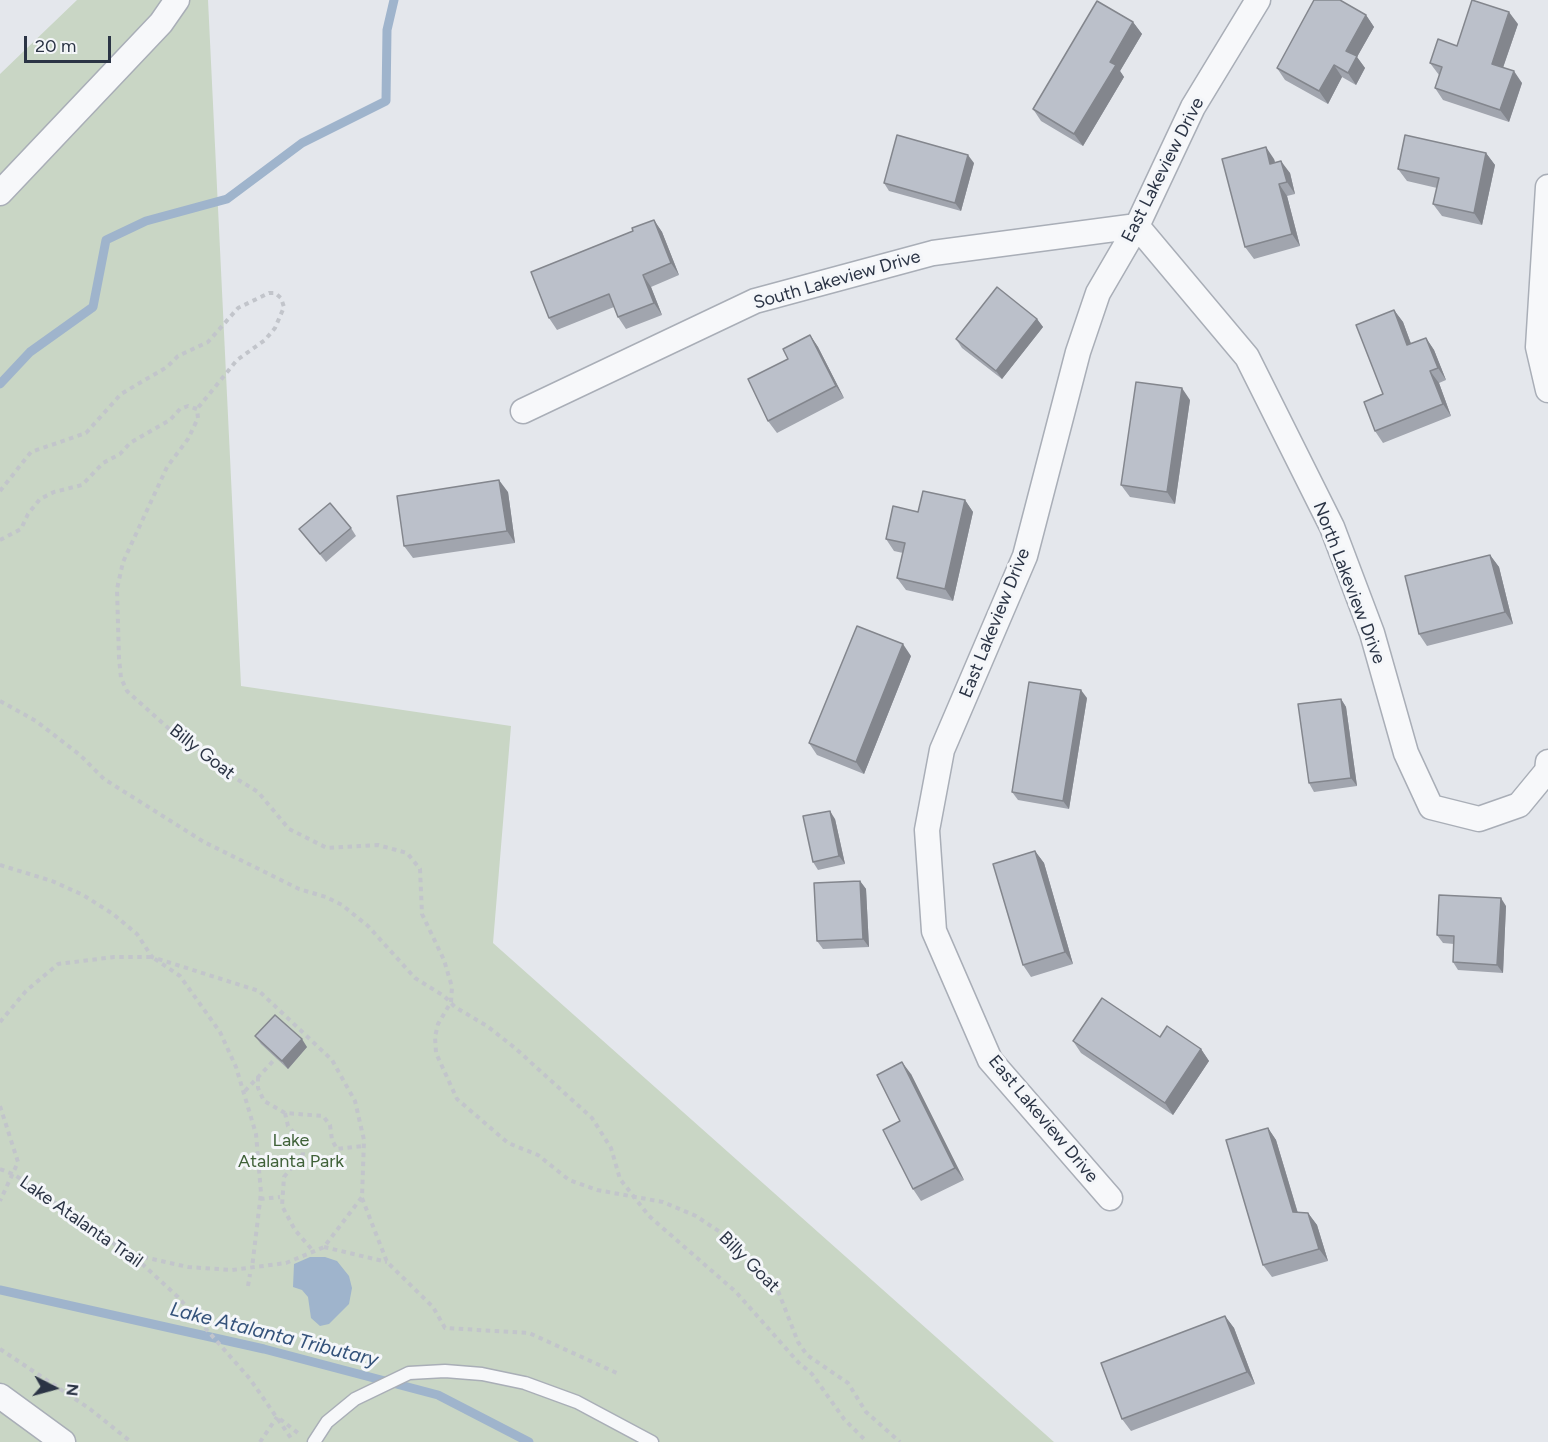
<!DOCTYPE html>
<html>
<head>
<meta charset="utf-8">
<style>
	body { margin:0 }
	#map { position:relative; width:1548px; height:1442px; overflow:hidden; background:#e4e7ec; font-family:Figtree,sans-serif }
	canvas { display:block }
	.north { position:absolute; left:24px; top:1358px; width:60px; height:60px; -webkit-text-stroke:4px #f4f6f9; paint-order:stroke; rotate:96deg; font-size:16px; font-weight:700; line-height:24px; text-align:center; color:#2b3445 }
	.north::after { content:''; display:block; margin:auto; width:21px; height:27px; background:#2b3445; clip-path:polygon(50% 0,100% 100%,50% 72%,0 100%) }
	.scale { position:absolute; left:24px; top:36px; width:87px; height:27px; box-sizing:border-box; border:3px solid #2b3445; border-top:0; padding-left:8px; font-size:18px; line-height:21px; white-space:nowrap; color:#2b3445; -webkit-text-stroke:4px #f4f6f9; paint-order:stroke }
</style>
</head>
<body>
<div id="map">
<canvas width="1548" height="1442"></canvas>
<div class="north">N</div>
<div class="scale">20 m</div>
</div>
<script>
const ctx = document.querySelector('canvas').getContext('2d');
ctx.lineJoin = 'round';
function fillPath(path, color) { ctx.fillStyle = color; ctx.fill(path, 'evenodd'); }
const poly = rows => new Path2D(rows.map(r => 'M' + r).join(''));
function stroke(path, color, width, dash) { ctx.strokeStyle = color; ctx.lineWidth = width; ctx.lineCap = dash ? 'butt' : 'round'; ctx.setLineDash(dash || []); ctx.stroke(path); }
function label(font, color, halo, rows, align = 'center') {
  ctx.font = font + ' Figtree,sans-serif'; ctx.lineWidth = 6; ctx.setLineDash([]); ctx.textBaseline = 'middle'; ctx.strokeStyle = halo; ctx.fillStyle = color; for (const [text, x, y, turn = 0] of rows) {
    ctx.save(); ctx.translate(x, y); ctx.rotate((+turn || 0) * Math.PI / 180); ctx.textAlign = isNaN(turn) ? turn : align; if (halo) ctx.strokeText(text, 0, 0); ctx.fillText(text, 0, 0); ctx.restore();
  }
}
fillPath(poly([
	[77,0,208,0,241,686,511,726,493,943,1054,1442,0,1442,0,74]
]), '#c9d6c5');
fillPath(poly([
	[310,1257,325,1257,337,1261,349,1276,352,1288,349,1304,329,1324,320,1326,311,1318,308,1297,302,1290,293,1287,294,1264]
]), '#9fb4cc');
stroke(poly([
	[0,384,30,352,93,307,106,240,146,221,227,199,302,143,386,101,387,30,394,0],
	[0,1290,264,1349,438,1395,529,1442]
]), '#9fb4cc', 9);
const service = poly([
	[314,1442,327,1422,355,1399,409,1373,445,1371,482,1374,525,1383,577,1402,652,1442]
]);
const minor = poly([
	[1548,187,1538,347,1548,390],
	[0,193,161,23,177,0],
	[523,411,755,301,933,253,1137,226,1247,357,1332,527,1372,633,1406,753,1431,807,1479,819,1519,805,1547,771,1548,762],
	[1110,1198,990,1060,934,931,927,830,942,750,1025,556,1078,352,1098,293,1137,226,1193,107,1258,0],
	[0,1396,63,1442]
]);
stroke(service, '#a9aeb7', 15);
stroke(minor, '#a9aeb7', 27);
stroke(poly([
	[0,491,31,452,86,433,121,394,167,367,178,356,208,342,238,308,269,293,275,293,281,298,284,307,275,328,265,340,237,360,197,409],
	[0,540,21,529,28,514,40,499,54,492,82,485,103,463,120,454,130,443,170,420,180,409,188,406,197,409,198,418,188,439,167,467,123,562,117,589,119,658,121,678,127,691,177,736,205,753,232,776,258,792,289,829,327,848,378,845,407,853,420,869,422,914,444,960,452,987,451,1002,438,1024,435,1037,436,1053,457,1099,508,1143,538,1155,569,1180,597,1190,663,1202,696,1216,726,1236,747,1261,775,1283,798,1342,807,1355,848,1383,866,1412,900,1442],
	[0,701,36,721,80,755,104,779,204,842,299,889,326,897,342,905,368,926,415,978,444,996,455,1007,487,1026,515,1048,592,1118,611,1148,620,1179,649,1216,736,1292,798,1362,812,1374,844,1419,867,1442],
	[0,865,52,881,83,895,113,914,137,934,152,957,259,991,332,1060,355,1101,364,1140,362,1197,324,1247,286,1263,232,1270,188,1267,130,1254],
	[0,1022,26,991,58,964,114,957,152,957,180,976,220,1032,236,1067,256,1134,261,1193,252,1268],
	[258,1077,258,1088,264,1101,285,1113,323,1116,330,1125,332,1140,337,1149,364,1146],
	[245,1091,276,1058],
	[0,1106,18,1162,0,1201],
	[285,1113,288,1126,302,1142,303,1154,284,1177,282,1206,295,1230,314,1252],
	[0,1169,15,1175,139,1261,178,1297,250,1379,293,1441],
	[362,1198,387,1262,433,1307,445,1328,529,1333,619,1374],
	[260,1199,280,1197],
	[324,1247,387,1262],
	[248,1286,250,1274],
	[0,1349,90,1409,131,1442],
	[280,1419,298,1433],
	[260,1442,277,1417]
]), '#c2c5cb', 4, [4.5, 4.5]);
stroke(service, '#f7f8fa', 12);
stroke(minor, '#f7f8fa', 24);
fillPath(poly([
	[1366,15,1374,27,1357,57,1365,68,1356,85,1342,77,1328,104,1285,80,1277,68],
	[1133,22,1142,34,1120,71,1124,77,1083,146,1041,121,1033,109],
	[1518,24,1503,68,1522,83,1509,122,1443,100,1435,88,1439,75,1430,63,1457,46],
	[1486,153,1495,165,1482,225,1442,216,1433,204,1437,188,1407,181,1398,169],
	[1274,159,1275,163,1290,173,1295,194,1287,196,1300,246,1254,259,1245,247],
	[974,163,961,211,889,191,884,183],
	[654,220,662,232,679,275,651,287,662,315,626,329,618,317,614,307,557,330,549,318,633,231],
	[1394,310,1403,322,1411,344,1426,338,1434,350,1446,380,1439,383,1451,416,1383,443,1375,431,1383,394],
	[1037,319,1043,327,1002,379,962,348,956,339],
	[810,335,818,347,844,398,777,433,768,421,788,359],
	[1190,400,1175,504,1130,497,1121,485],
	[508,492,515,543,413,558,404,546],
	[965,500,973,512,953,601,906,590,897,578,903,553,894,551,886,539,918,512],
	[351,528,356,536,326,562,299,529],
	[1490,555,1499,567,1513,624,1427,646,1419,634],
	[911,656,864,774,817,755,809,743],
	[1087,698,1069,809,1018,800,1012,792],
	[1341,699,1346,707,1357,786,1314,792,1309,783],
	[835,819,845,864,818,870,813,862],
	[1035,851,1044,863,1073,964,1031,977,1023,965],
	[860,881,866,889,869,947,823,949,817,941],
	[1506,906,1503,973,1458,970,1453,962,1454,944,1443,943,1437,935],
	[255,1036,307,1047,288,1069,261,1044],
	[1160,1037,1201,1049,1209,1061,1173,1115,1081,1053,1073,1041],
	[911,1074,964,1180,921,1201,913,1189,900,1121],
	[1268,1128,1276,1140,1298,1213,1308,1213,1317,1225,1328,1261,1272,1277,1263,1265],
	[1225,1316,1234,1328,1255,1384,1131,1431,1122,1419]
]), '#a1a5ae');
fillPath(poly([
	[1509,12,1518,24,1500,76,1492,64],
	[1366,15,1374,27,1357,57,1365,68,1356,85,1348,73,1346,51],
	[1133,22,1142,34,1120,71,1124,77,1083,146,1074,134,1110,62],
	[1334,65,1342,77,1328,104,1319,91],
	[1514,71,1522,83,1509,122,1500,110],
	[1266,147,1274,159,1279,176,1270,164],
	[1486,153,1495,165,1482,225,1474,213],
	[968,155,974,163,961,211,955,203],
	[1281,161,1290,173,1295,194,1287,182],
	[1279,184,1287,196,1300,246,1292,234],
	[654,220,662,232,679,275,671,263],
	[643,275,651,287,662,315,654,303],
	[1394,310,1403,322,1416,357,1407,345],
	[1037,319,1043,327,1002,379,996,371],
	[810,335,818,347,844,398,836,386],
	[1426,338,1434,350,1446,380,1438,368],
	[1430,371,1439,383,1451,416,1443,404],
	[1182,388,1190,400,1175,504,1167,492],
	[499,480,508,492,515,543,507,531],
	[965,500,973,512,953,601,945,589],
	[1490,555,1499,567,1513,624,1505,612],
	[903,644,911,656,864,774,856,762],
	[1081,690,1087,698,1069,809,1063,801],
	[1341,699,1346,707,1357,786,1351,778],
	[830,811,835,819,845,864,839,856],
	[1035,851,1044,863,1073,964,1065,952],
	[860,881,866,889,869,947,863,939],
	[1501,898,1506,906,1503,973,1497,965],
	[302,1039,307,1047,288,1069,282,1061],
	[1201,1049,1209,1061,1173,1115,1165,1103],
	[902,1062,911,1074,964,1180,955,1168],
	[1268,1128,1276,1140,1301,1224,1293,1212],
	[1308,1213,1317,1225,1328,1261,1319,1249],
	[1225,1316,1234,1328,1255,1384,1247,1372]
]), '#83868d');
const building = poly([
	[1314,0,1340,0,1366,15,1346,51,1357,56,1348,73,1334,65,1319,91,1277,68,1314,0],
	[1472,0,1509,12,1492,64,1514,71,1500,110,1435,88,1442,67,1430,63,1438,39,1457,46,1472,0],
	[1097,1,1133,22,1110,62,1116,65,1074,134,1033,109,1097,1],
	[897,135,968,155,955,203,884,183,897,135],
	[1405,135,1486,153,1474,213,1433,204,1439,178,1398,169,1405,135],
	[1266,147,1270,164,1281,161,1287,182,1279,184,1292,234,1245,247,1222,159,1266,147],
	[654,220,671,263,643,275,654,303,618,317,609,294,549,318,531,272,633,231,632,228,654,220],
	[997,287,1037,319,996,371,956,339,997,287],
	[1394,310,1407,345,1426,338,1438,368,1430,371,1443,404,1375,431,1364,402,1383,394,1356,325,1394,310],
	[810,335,836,386,768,421,748,379,788,359,783,349,810,335],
	[1136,382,1182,388,1167,492,1121,485,1136,382],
	[499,480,507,531,404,546,397,496,499,480],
	[923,491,965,500,945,589,897,578,905,543,886,539,893,506,918,512,923,491],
	[330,503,351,528,320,554,299,529,330,503],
	[1490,555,1505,612,1419,634,1405,576,1490,555],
	[857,626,903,644,856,762,809,743,857,626],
	[1029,682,1081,690,1063,801,1012,792,1029,682],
	[1341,699,1351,778,1309,783,1298,704,1341,699],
	[830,811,839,856,813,862,803,816,830,811],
	[1035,851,1065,952,1023,965,993,864,1035,851],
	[860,881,863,939,817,941,814,883,860,881],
	[1439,895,1501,898,1497,965,1453,962,1454,936,1437,935,1439,895],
	[1102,998,1160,1037,1167,1026,1201,1049,1165,1103,1073,1041,1102,998],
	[275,1015,302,1039,282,1061,255,1036,275,1015],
	[902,1062,955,1168,913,1189,883,1130,900,1121,877,1075,902,1062],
	[1268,1128,1293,1212,1308,1213,1319,1249,1263,1265,1226,1140,1268,1128],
	[1225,1316,1247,1372,1122,1419,1101,1363,1225,1316]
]);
fillPath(building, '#bbc0ca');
stroke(building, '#83868d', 1.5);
label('18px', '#2b3445', '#f4f6f9', [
	["East Lakeview Drive",1163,170,-63],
	["South Lakeview Drive",837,280,-16],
	["North Lakeview Drive",1349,583,69],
	["East Lakeview Drive",995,623,-68],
	["Billy Goat",202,752,38],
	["East Lakeview Drive",1043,1119,50],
	["Lake Atalanta Trail",81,1222,35],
	["Billy Goat",749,1262,45]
]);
label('18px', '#3f6138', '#f4f6f9', [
	["Lake",291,1141],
	["Atalanta Park",291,1162]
]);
label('italic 20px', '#34527a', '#f4f6f9', [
	["Lake Atalanta Tributary",274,1335,14]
]);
</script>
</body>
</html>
